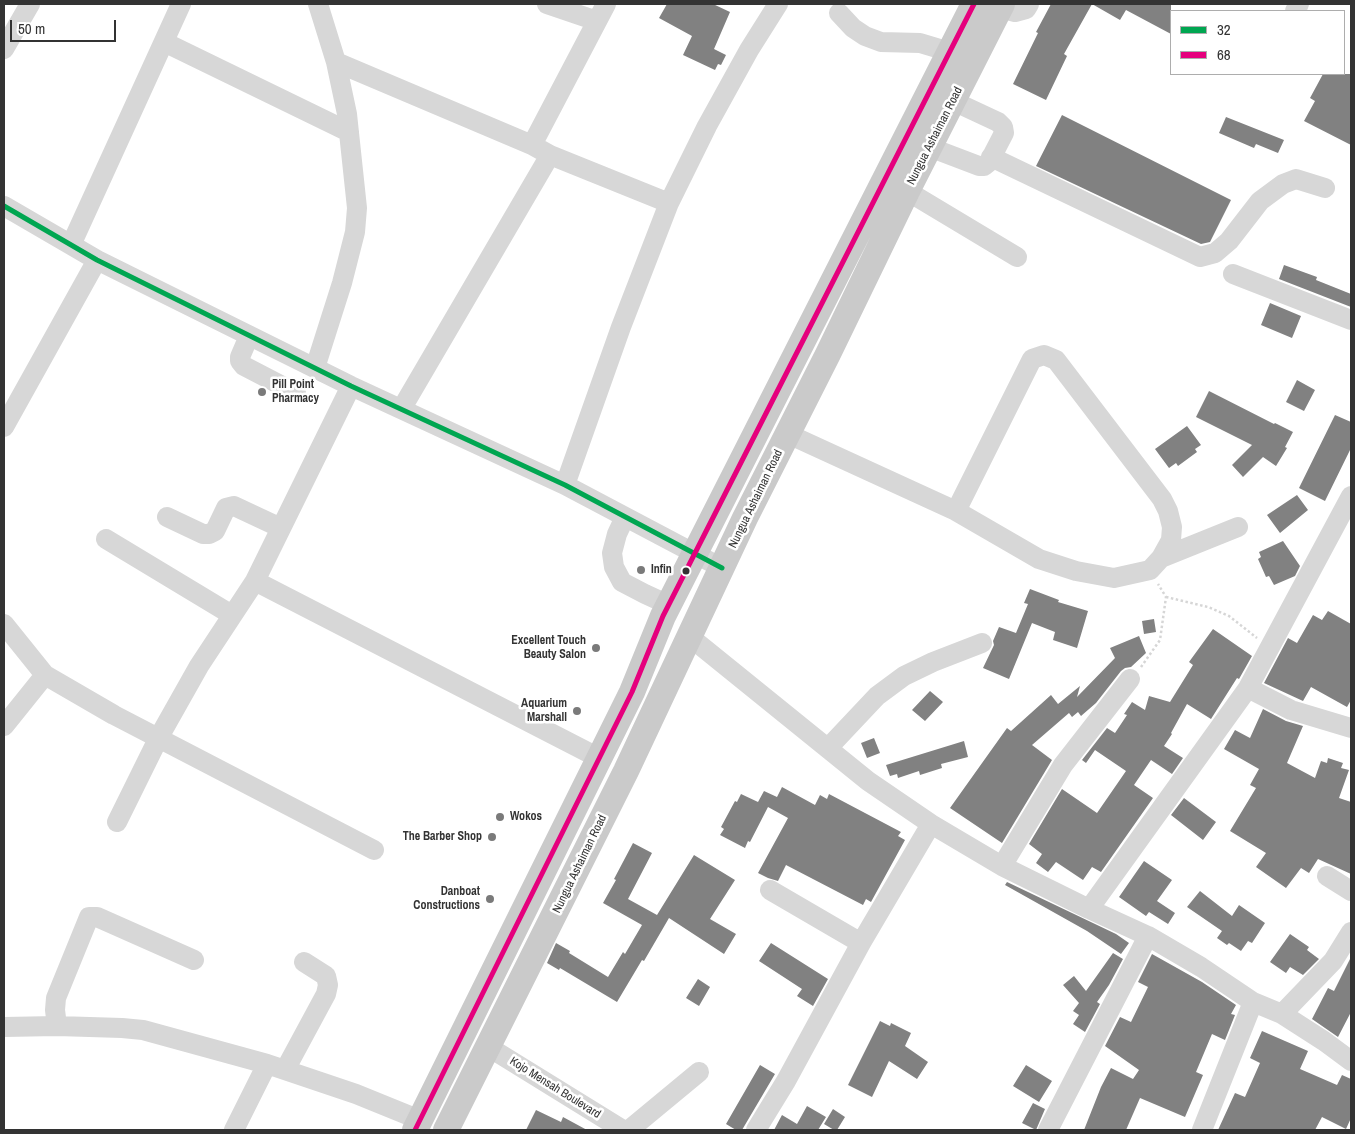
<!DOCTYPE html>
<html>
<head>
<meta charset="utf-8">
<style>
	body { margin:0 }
	#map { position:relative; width:1355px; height:1134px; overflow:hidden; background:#fff; font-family:"Archivo Narrow",sans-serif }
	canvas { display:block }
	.frame { position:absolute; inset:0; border:5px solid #333; pointer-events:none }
	.legend { position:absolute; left:1170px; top:10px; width:175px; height:65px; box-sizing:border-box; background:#fff; border:1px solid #adadad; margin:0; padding:6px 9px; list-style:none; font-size:15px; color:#333 }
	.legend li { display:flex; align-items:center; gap:10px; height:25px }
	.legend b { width:25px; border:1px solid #adadad }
	.scale { position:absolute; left:10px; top:20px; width:106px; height:22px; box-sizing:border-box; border:2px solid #333; border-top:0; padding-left:6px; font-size:15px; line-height:18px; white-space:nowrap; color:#333; -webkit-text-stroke:4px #fff; paint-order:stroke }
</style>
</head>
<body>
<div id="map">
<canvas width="1355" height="1134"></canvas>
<div class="frame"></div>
<ul class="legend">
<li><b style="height:6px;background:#00a651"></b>32</li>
<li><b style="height:6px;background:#e5007d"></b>68</li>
</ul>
<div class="scale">50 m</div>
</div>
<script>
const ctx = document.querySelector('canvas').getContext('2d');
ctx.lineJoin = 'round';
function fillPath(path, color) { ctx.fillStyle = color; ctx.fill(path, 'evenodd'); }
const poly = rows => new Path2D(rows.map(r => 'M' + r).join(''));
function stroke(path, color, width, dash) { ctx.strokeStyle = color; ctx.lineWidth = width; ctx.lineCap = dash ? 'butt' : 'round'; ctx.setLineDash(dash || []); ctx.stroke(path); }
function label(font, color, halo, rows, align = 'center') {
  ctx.font = font + ' "Archivo Narrow",sans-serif'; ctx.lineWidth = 5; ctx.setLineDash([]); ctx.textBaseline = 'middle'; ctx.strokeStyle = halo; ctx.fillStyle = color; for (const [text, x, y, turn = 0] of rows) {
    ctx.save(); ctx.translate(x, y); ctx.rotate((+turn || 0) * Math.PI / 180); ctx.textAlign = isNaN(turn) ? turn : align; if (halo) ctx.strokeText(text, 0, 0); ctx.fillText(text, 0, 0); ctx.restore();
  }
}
fillPath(poly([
	[667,4,713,4,730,12,714,49,726,55,721,65,718,64,715,70,683,55,692,36,659,18],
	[1051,4,1171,4,1171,34,1126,10,1120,20,1092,4,1064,54,1067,56,1046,100,1013,84,1038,33,1036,32],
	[1323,74,1351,74,1351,145,1304,121,1315,101,1310,98],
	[1062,115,1231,200,1210,242,1201,244,1036,166],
	[1226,117,1284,140,1278,153,1256,144,1254,148,1219,133],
	[1284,265,1317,277,1316,280,1351,294,1351,307,1279,279],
	[1270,303,1301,316,1292,338,1261,325],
	[1297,380,1315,390,1304,411,1286,402],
	[1209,391,1274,424,1275,423,1293,432,1285,447,1287,448,1276,466,1263,457,1243,477,1232,465,1252,445,1196,417],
	[1335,415,1351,422,1351,448,1325,501,1299,488],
	[1187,426,1201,445,1195,449,1197,452,1178,466,1176,463,1169,468,1155,449],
	[1297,495,1308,510,1280,533,1267,515],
	[1283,541,1300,566,1295,576,1274,585,1269,576,1266,577,1258,559,1261,557,1259,552],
	[1030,589,1059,600,1058,602,1088,611,1077,648,1053,640,1055,632,1032,623,1009,679,983,668,994,645,993,641,999,627,1016,633,1028,604,1024,603],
	[1328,611,1351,624,1351,700,1347,707,1311,687,1303,701,1264,683,1288,638,1297,643,1313,615,1322,620],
	[1154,619,1156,632,1144,634,1142,621],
	[1213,629,1252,656,1239,679,1237,678,1211,719,1187,704,1171,733,1172,734,1164,746,1183,758,1172,774,1151,760,1134,785,1153,798,1101,872,1092,867,1083,880,1056,862,1048,872,1036,863,1042,854,1029,844,1062,789,1097,813,1126,771,1095,750,1086,763,1082,760,1107,728,1115,733,1127,715,1124,714,1132,702,1145,710,1149,696,1170,702,1193,665,1189,662],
	[1139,636,1146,653,1131,667,1125,668,1121,671,1096,703,1081,716,1078,712,1072,717,1069,713,1032,745,1052,760,1002,843,950,808,1007,728,1011,731,1051,695,1058,704,1080,686,1077,697,1115,658,1110,648],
	[930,691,943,702,925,721,912,710],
	[1263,709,1286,721,1303,726,1287,763,1315,778,1321,761,1327,763,1328,758,1343,763,1341,768,1349,770,1339,798,1351,802,1351,874,1318,859,1309,873,1301,868,1286,888,1256,867,1266,853,1230,831,1256,788,1250,785,1259,769,1224,749,1235,730,1250,738],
	[874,738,880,753,867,758,861,743],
	[964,741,968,757,941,764,942,768,920,775,919,771,898,778,897,774,890,776,886,765],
	[782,787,815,805,820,795,827,799,829,794,901,832,898,836,905,840,871,902,866,899,863,905,786,865,778,881,768,878,758,873,788,818,768,807,750,842,748,841,745,848,720,835,724,829,721,827,735,801,737,802,741,794,758,802,764,791,777,797],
	[1184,798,1216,822,1203,840,1171,815],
	[633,843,652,853,628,899,657,915,694,855,735,880,710,919,736,934,724,954,669,918,644,961,642,960,617,1002,560,968,559,970,547,963,556,943,570,951,569,953,608,977,623,952,625,954,642,925,603,903,616,880,614,879],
	[1144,861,1172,880,1157,901,1175,913,1168,924,1149,912,1146,916,1119,897],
	[1007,882,1116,934,1129,943,1121,954,1087,931,1005,885],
	[1200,891,1232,916,1239,905,1265,923,1252,943,1248,941,1241,951,1229,943,1227,945,1217,938,1222,931,1187,907],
	[1290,934,1309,947,1307,950,1319,959,1303,975,1290,967,1286,973,1270,962],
	[771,943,828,979,813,1006,797,996,802,989,759,961],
	[1113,953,1123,959,1109,985,1097,1002,1100,1004,1085,1032,1073,1024,1079,1015,1073,1011,1079,1003,1063,985,1074,976,1086,991],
	[1152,954,1202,982,1236,1005,1231,1014,1235,1015,1225,1040,1212,1034,1196,1072,1203,1075,1185,1117,1140,1098,1126,1130,1084,1130,1101,1087,1111,1068,1133,1079,1139,1070,1105,1046,1120,1017,1131,1022,1148,987,1138,982],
	[1351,957,1351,1012,1338,1037,1312,1019,1328,988,1334,991],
	[698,979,710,987,699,1006,686,998],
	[880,1021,890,1026,891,1023,911,1033,905,1046,928,1062,917,1079,889,1061,872,1097,848,1085],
	[1262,1031,1308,1051,1300,1069,1337,1085,1342,1075,1351,1079,1351,1118,1346,1129,1322,1117,1315,1130,1218,1130,1235,1093,1245,1097,1260,1063,1250,1058],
	[760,1065,775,1074,742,1130,736,1130,726,1124],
	[1026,1065,1052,1081,1039,1102,1013,1086],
	[1033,1103,1045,1109,1036,1130,1022,1123],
	[807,1106,826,1117,818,1130,774,1130,782,1115,797,1124],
	[833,1109,845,1117,837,1130,834,1130,824,1124],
	[536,1110,561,1122,563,1117,587,1130,526,1130]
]), '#818181');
stroke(poly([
	[1166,597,1208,607,1229,616,1257,638],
	[1141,667,1160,640,1166,597,1158,584]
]), '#d6d6d6', 2.5, [2.5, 2.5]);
stroke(poly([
	[547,4,597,21],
	[1000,8,1015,12,1026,9,1029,4],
	[1295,11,1299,4],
	[839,13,853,28,865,36,881,42,920,43,950,52],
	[164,42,349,132],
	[4,49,30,4],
	[336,62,532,145,550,155,669,203],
	[532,145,606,4],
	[929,147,979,166,984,166,989,162,1004,133,1003,127,998,122,953,101],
	[991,157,1200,257,1215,253,1229,241,1260,201,1283,184,1296,179,1325,188],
	[907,191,1017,257],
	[4,206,97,260,351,386,565,485,722,568],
	[71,245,181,4],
	[1233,274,1351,320],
	[249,336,240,357,240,361,244,366,296,393],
	[315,368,342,283,355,232,357,208,347,114,336,62,318,4],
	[402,408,550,155],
	[4,427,97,260],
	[788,434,956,511,1039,559,1076,571,1114,578,1150,570,1161,558,1171,540,1172,527,1168,511,1162,499,1056,360,1044,355,1032,359,956,511],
	[565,485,621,327,669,203,707,126,749,50,778,4],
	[167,517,203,534,209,534,215,531,226,508,234,506,281,528],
	[625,517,617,534,612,553,614,567,622,582,645,594,669,605],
	[106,539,232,615],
	[1161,558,1238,527],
	[255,581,599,758],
	[4,624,45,675,114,715,374,850],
	[690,637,868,781,931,824,1002,866,1089,909,1148,936,1201,967,1253,1002,1202,1130],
	[1248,688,1291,710,1351,728],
	[4,726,45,675],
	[828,748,877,696,904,676,933,662,982,643],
	[117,822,159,737,199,666,255,581,351,386],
	[1002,866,1063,765,1130,679],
	[1327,876,1351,891],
	[770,890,861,943],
	[1089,909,1248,688,1351,496],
	[1253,1002,1282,1014,1324,1041,1351,1061],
	[1282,1014,1333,961,1351,932],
	[57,1026,55,1010,56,998,89,917,97,917,194,960],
	[4,1027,57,1026,122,1028,143,1030,267,1064,356,1094,420,1120],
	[487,1046,623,1130],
	[285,1070,326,994,328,985,326,976,304,962],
	[234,1130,267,1064],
	[629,1130,699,1072],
	[756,1130,786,1081,861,943,931,824],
	[1048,1130,1148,936]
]), '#d7d7d7', 20);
stroke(poly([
	[415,1130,632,692,663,616,974,4],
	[446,1130,626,771,745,518,828,354,907,191,1002,4]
]), '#cacaca', 26);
stroke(poly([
	[4,206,97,260,351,386,565,485,722,568]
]), '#00a651', 5);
stroke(poly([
	[415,1130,632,692,663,616,974,4]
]), '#e5007d', 5);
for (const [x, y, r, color] of [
	[262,392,5,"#7a7a7a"],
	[641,570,5,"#7a7a7a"],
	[686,571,4.5,"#333"],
	[596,648,5,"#7a7a7a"],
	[577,711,5,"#7a7a7a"],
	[500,817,5,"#7a7a7a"],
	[492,837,5,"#7a7a7a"],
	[490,899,5,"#7a7a7a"]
]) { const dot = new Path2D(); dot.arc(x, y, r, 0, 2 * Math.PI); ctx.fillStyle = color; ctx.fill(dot); stroke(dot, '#fff', 2); }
label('12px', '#333', '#fff', [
	["Nungua Ashaiman Road",935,136,-63],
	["Nungua Ashaiman Road",756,499,-64],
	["Nungua Ashaiman Road",580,864,-64],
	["Kojo Mensah Boulevard",555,1088,32]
]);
label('bold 12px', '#333', '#fff', [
	["Pill Point",272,385,"left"],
	["Pharmacy",272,399,"left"],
	["Infin",651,570,"left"],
	["Excellent Touch",586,641],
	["Beauty Salon",586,655],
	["Aquarium",567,704],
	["Marshall",567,718],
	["Wokos",510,817,"left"],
	["The Barber Shop",482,837],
	["Danboat",480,892],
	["Constructions",480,906]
], 'right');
</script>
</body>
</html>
